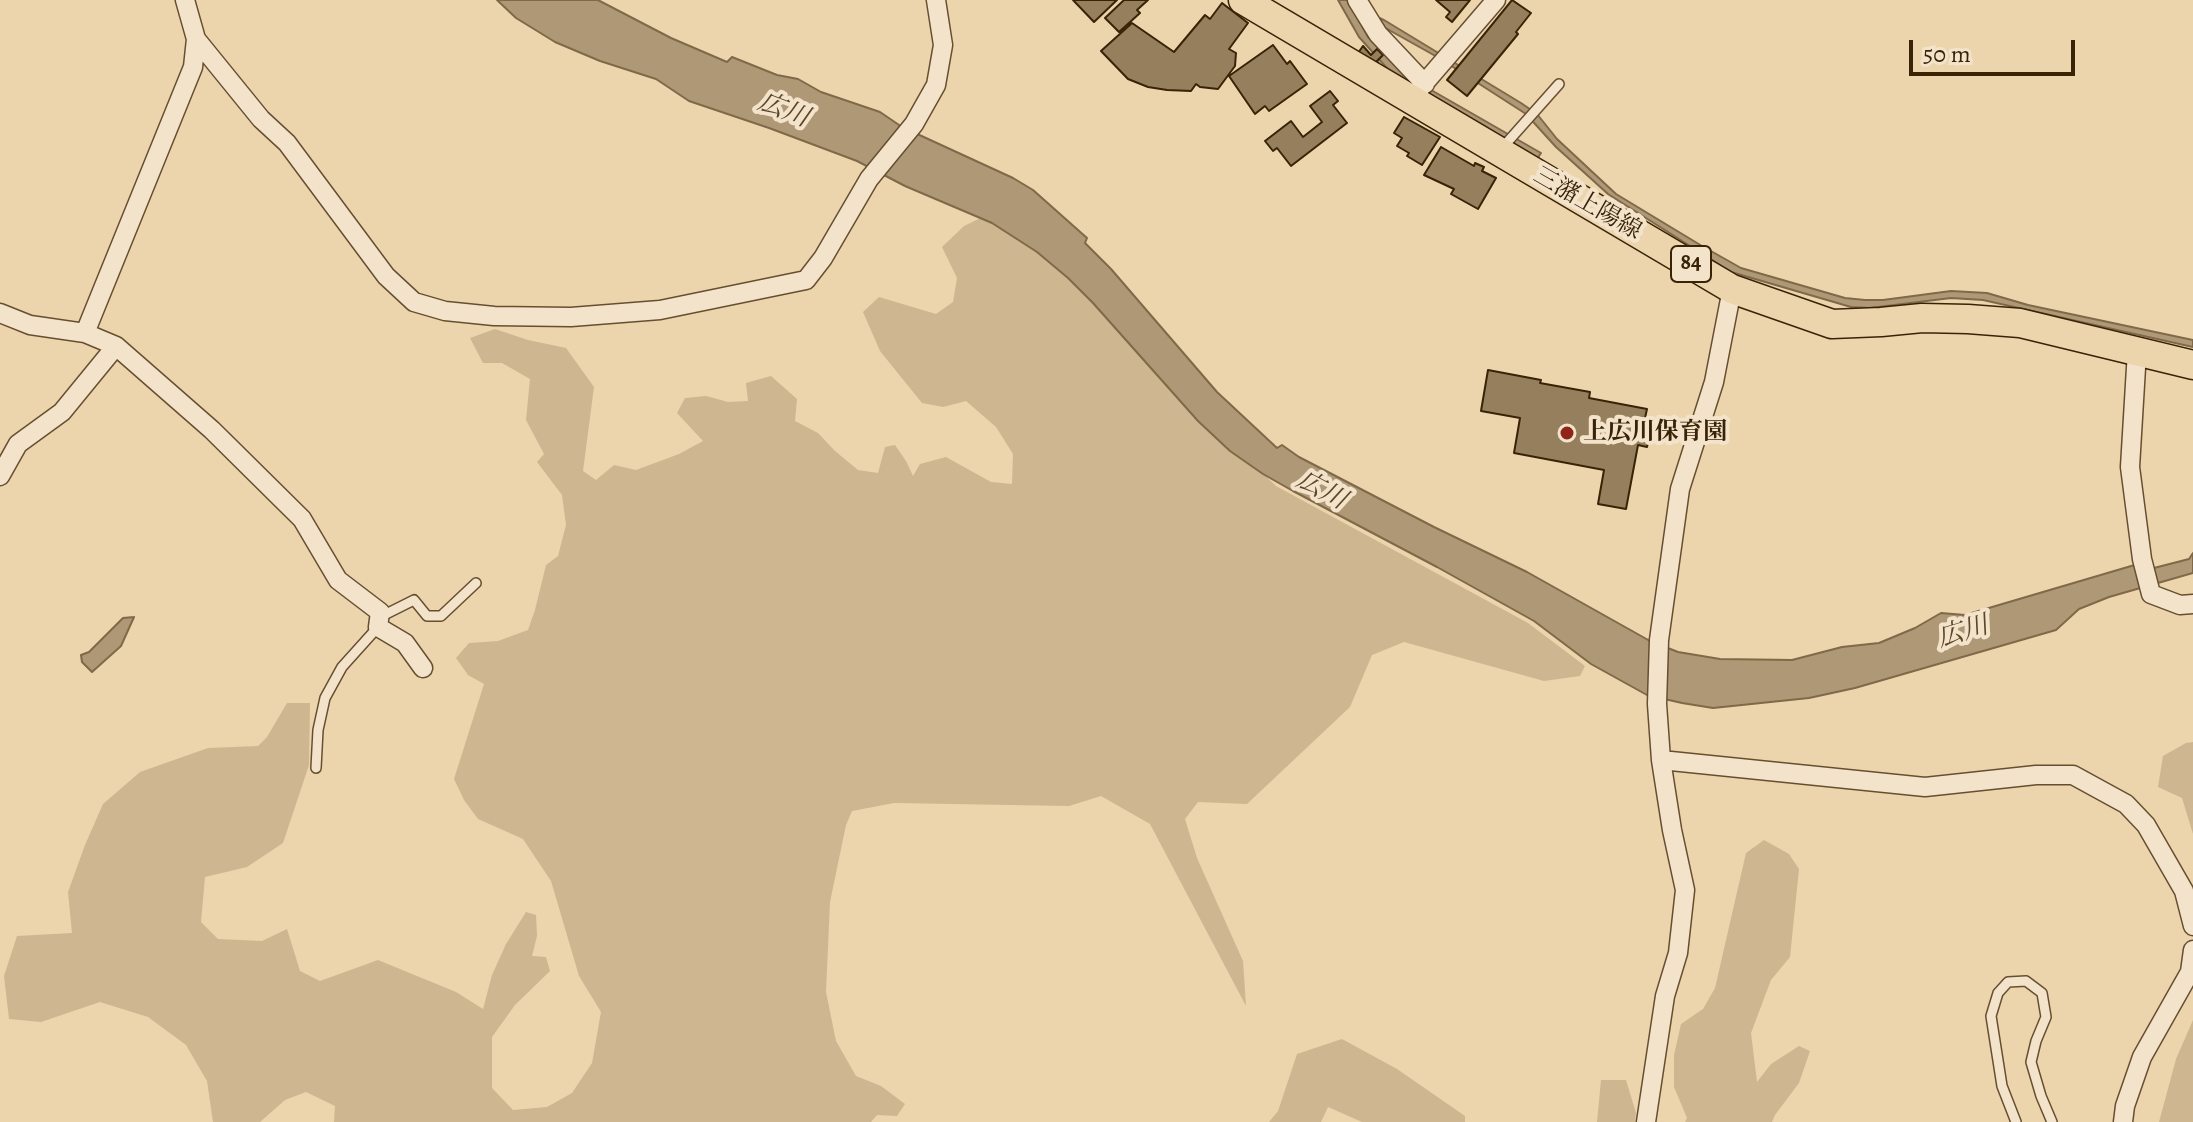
<!DOCTYPE html>
<html>
<head>
<meta charset="utf-8">
<style>
	body { margin:0 }
	#map { position:relative; width:2193px; height:1122px; overflow:hidden; background:#ecd4ad; font-family:Alegreya,serif }
	canvas { display:block }
	.scale { position:absolute; left:1909px; top:40px; width:166px; height:36px; box-sizing:border-box; border:4px solid #392307; border-top:0; padding-left:10px; font-size:24px; line-height:28px; white-space:nowrap; color:#392307; -webkit-text-stroke:6px #f3e3ca; paint-order:stroke }
</style>
</head>
<body>
<div id="map">
<canvas width="2193" height="1122"></canvas>
<div class="scale">50 m</div>
</div>
<script>
const ctx = document.querySelector('canvas').getContext('2d');
ctx.lineJoin = 'round';
function fillPath(path, color) { ctx.fillStyle = color; ctx.fill(path, 'evenodd'); }
const poly = rows => new Path2D(rows.map(r => 'M' + r).join(''));
function stroke(path, color, width, dash) { ctx.strokeStyle = color; ctx.lineWidth = width; ctx.lineCap = dash ? 'butt' : 'round'; ctx.setLineDash(dash || []); ctx.stroke(path); }
function label(font, color, halo, rows, align = 'center') {
  ctx.font = font + ' Alegreya,"Noto Serif JP",serif'; ctx.lineWidth = 8; ctx.setLineDash([]); ctx.textBaseline = 'middle'; ctx.strokeStyle = halo; ctx.fillStyle = color; for (const [text, x, y, turn = 0] of rows) {
    ctx.save(); ctx.translate(x, y); ctx.rotate((+turn || 0) * Math.PI / 180); ctx.textAlign = isNaN(turn) ? turn : align; if (halo) ctx.strokeText(text, 0, 0); ctx.fillText(text, 0, 0); ctx.restore();
  }
}
fillPath(poly([
	[995,211,1167,363,1209,421,1276,486,1528,623,1585,666,1580,676,1544,681,1404,642,1372,655,1350,707,1247,804,1198,802,1185,819,1197,858,1243,961,1246,1006,1150,824,1101,796,1069,806,894,803,852,811,846,825,830,902,826,992,836,1041,856,1076,881,1086,905,1104,897,1116,877,1115,871,1122,334,1122,335,1106,306,1092,285,1100,260,1122,213,1122,207,1081,186,1045,148,1017,100,1002,41,1022,9,1019,4,976,17,936,72,933,68,892,85,845,103,804,140,772,208,748,258,746,267,737,287,703,310,703,309,765,283,843,247,867,205,877,201,922,218,939,262,941,287,929,300,971,320,981,378,960,456,992,483,1009,492,975,506,944,526,912,536,915,537,936,532,956,546,957,550,971,515,1005,492,1037,492,1088,513,1110,547,1107,572,1093,592,1063,601,1012,579,976,551,881,523,839,478,819,464,800,454,779,484,684,468,675,456,658,469,643,498,641,528,630,535,610,546,565,558,556,566,525,562,495,537,462,544,454,526,420,530,379,502,363,483,363,470,338,495,329,528,340,566,348,594,387,583,471,596,480,614,465,636,470,679,454,703,441,677,413,685,398,706,396,728,402,748,401,746,383,771,376,797,399,795,421,818,433,835,451,858,470,878,473,885,447,895,445,906,461,913,476,920,464,946,457,991,482,1012,484,1013,454,996,427,966,401,943,407,922,403,880,351,863,312,879,297,936,314,953,302,957,278,942,247,964,226],
	[2193,742,2193,834,2182,798,2158,787,2163,756,2186,743],
	[1764,840,1789,854,1799,869,1790,957,1771,980,1751,1033,1757,1082,1771,1064,1799,1046,1810,1051,1799,1083,1775,1115,1772,1122,1685,1122,1687,1118,1674,1087,1674,1055,1681,1024,1703,1009,1715,988,1746,853],
	[2193,1020,2193,1122,2159,1122,2176,1059],
	[1342,1039,1397,1069,1465,1116,1465,1122,1362,1122,1328,1107,1321,1122,1269,1122,1278,1111,1297,1054],
	[1601,1080,1626,1080,1636,1113,1635,1122,1597,1122]
]), '#ceb691');
const water = poly([
	[497,0,598,0,671,38,727,62,732,57,777,75,798,79,821,92,880,112,902,127,1013,178,1033,190,1087,238,1085,243,1111,269,1217,392,1277,448,1282,445,1299,457,1434,527,1527,572,1650,641,1678,652,1720,659,1792,660,1842,647,1879,643,1915,628,1941,613,1965,615,2138,564,2150,569,2189,559,2193,553,2193,573,2109,597,2079,609,2056,630,1855,688,1809,698,1713,708,1682,703,1647,695,1591,664,1534,621,1437,567,1293,491,1263,474,1230,451,1198,421,1093,303,1068,278,1037,252,992,223,905,186,857,161,769,128,689,101,656,79,600,61,555,42,516,18,497,0],
	[1338,0,1347,0,1351,6,1384,20,1521,103,1537,114,1557,139,1616,194,1702,246,1741,268,1845,298,1865,300,1883,300,1951,291,1987,293,2028,305,2193,340,2193,347,1983,300,1951,298,1870,308,1851,307,1731,272,1608,194,1556,147,1526,114,1439,58,1389,30,1356,15,1368,37,1405,75,1541,153,1537,159,1394,76,1359,37,1338,0],
	[134,617,121,646,92,672,82,662,81,655,89,652,123,618,134,617]
]);
fillPath(water, '#af9875');
stroke(water, '#806949', 2);
const building = poly([
	[1073,0,1117,0,1094,22,1073,0],
	[1124,0,1148,0,1137,10,1140,13,1119,32,1105,18,1124,0],
	[1436,0,1470,0,1452,22,1446,17,1450,12,1436,0],
	[1512,0,1531,13,1516,32,1518,34,1467,96,1447,80,1512,0],
	[1222,3,1248,23,1229,49,1236,53,1235,66,1218,89,1200,87,1196,84,1191,91,1167,90,1148,87,1128,79,1101,51,1132,23,1174,52,1205,15,1210,19,1222,3],
	[1273,45,1287,64,1290,61,1307,84,1269,111,1265,106,1255,114,1229,76,1273,45],
	[1363,46,1371,55,1377,49,1383,55,1377,61,1384,70,1358,53,1363,46],
	[1330,91,1338,101,1333,105,1347,123,1291,166,1277,148,1273,151,1265,141,1291,121,1303,137,1322,122,1310,106,1330,91],
	[1404,117,1440,137,1422,165,1407,156,1409,153,1397,146,1402,138,1394,133,1404,117],
	[1441,147,1474,166,1475,163,1484,167,1482,171,1496,178,1478,209,1451,194,1454,189,1424,175,1441,147],
	[1488,370,1541,380,1540,383,1590,392,1589,398,1647,409,1643,427,1651,428,1647,447,1638,445,1626,509,1598,504,1604,470,1514,453,1520,418,1481,411,1488,370]
]);
fillPath(building, '#967f5d');
stroke(building, '#392307', 2);
const lane = poly([
	[1503,147,1559,84],
	[380,617,414,600,427,616,441,616,476,583],
	[316,768,318,730,325,698,342,667,378,627],
	[2016,1122,2002,1086,1991,1016,1998,993,2008,982,2026,981,2042,993,2046,1017,2036,1041,2031,1062,2041,1096,2052,1122]
]);
const street = poly([
	[1357,0,1378,34,1425,84],
	[196,39,261,119,287,143,386,276,414,302,445,311,494,316,571,317,660,310,806,280,823,258,869,179,914,124,936,85,943,45,936,0],
	[1410,100,1496,0],
	[0,313,30,325,85,333,116,346,212,430,302,519,338,580,380,612,378,627,405,643,423,668],
	[85,333,193,67,196,39,185,0],
	[2137,351,2130,467,2142,559,2151,594,2180,605,2193,604],
	[0,476,18,444,62,412,116,346],
	[1661,760,1925,787,2036,775,2073,775,2126,804,2146,825,2184,891,2193,926],
	[1646,1122,1665,996,1678,953,1685,890,1672,830,1661,760,1657,704,1659,640,1680,489,1714,382,1732,289],
	[2123,1122,2125,1106,2142,1057,2190,972,2193,950]
]);
const primary = poly([
	[1243,0,1732,289,1832,324,1881,322,1922,318,1968,319,2020,323,2193,365]
]);
stroke(lane, '#664f30', 12);
stroke(street, '#664f30', 21);
stroke(primary, '#392307', 31);
stroke(lane, '#f3e3ca', 9);
stroke(street, '#f3e3ca', 18);
stroke(primary, '#ecd4ad', 28);
for (const [x, y, r, color] of [
	[1567,433,8,"#8f2418"]
]) { const dot = new Path2D(); dot.arc(x, y, r, 0, 2 * Math.PI); ctx.fillStyle = color; ctx.fill(dot); stroke(dot, '#f3e3ca', 3); }
for (const [x, y, w] of [
	[1691,264,40]
]) { const box = new Path2D(); box.roundRect(x - w / 2, y - 18, w, 36, 6); ctx.fillStyle = '#f3e3ca'; ctx.fill(box); stroke(box, '#392307', 2); }
label('bold 22px', '#392307', null, [
	["84",1691,264]
]);
label('24px', '#392307', '#f3e3ca', [
	["三潴上陽線",1587,204,30]
]);
label('bold 24px', '#392307', '#f3e3ca', [
	["上広川保育園",1583,433]
], 'left');
label('italic 26px', '#5c4628', '#f3e3ca', [
	["広川",783,111,21],
	["広川",1321,491,28],
	["広川",1963,633,-17]
]);
</script>
</body>
</html>
